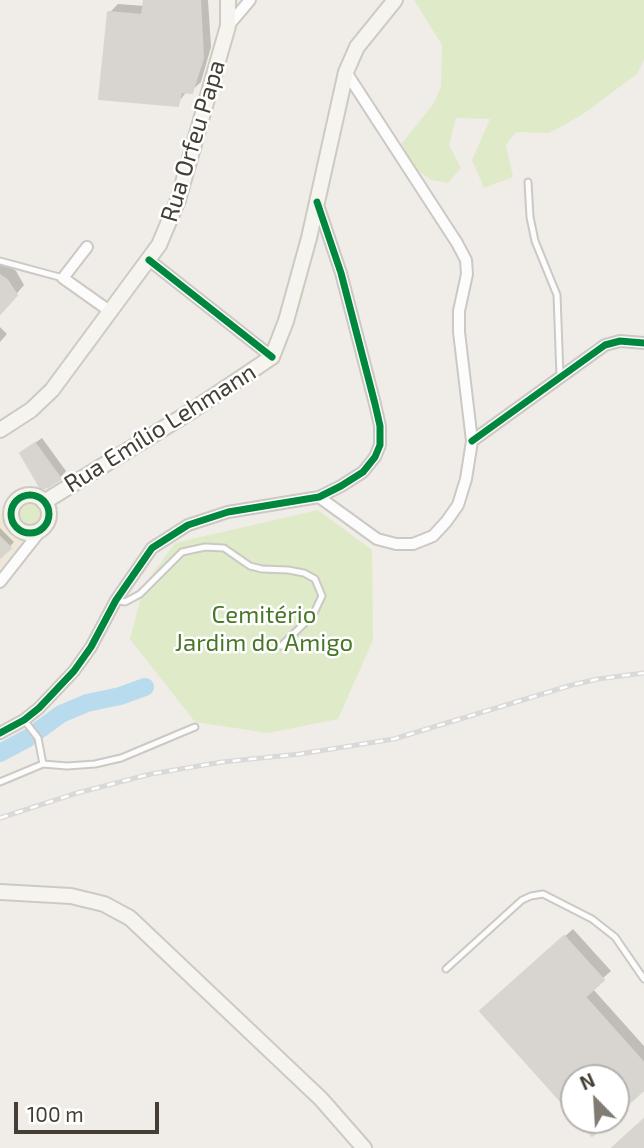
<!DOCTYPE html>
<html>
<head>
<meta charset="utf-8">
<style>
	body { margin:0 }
	#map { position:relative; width:644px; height:1148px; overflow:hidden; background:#f0ede8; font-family:"Exo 2",sans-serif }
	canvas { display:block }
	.north { position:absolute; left:560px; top:1064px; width:70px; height:70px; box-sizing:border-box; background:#fff; border:2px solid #b5b2ae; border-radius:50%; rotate:336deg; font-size:19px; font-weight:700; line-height:28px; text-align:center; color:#453e35 }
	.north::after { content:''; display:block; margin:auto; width:24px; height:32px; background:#817b74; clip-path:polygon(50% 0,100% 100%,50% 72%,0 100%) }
	.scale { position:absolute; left:14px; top:1102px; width:145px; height:32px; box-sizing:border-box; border:4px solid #453e35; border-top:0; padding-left:9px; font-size:21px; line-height:24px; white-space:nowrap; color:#453e35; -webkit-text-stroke:5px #fff; paint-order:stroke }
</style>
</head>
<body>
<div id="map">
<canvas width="644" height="1148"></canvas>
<div class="north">N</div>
<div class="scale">100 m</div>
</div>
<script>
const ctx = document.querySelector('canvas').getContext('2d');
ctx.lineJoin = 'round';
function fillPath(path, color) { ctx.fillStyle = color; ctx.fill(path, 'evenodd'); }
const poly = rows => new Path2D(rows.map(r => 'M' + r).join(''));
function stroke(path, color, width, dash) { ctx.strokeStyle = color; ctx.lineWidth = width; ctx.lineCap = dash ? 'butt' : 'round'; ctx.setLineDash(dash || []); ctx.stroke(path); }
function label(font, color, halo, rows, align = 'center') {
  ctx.font = font + ' "Exo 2",sans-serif'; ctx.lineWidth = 5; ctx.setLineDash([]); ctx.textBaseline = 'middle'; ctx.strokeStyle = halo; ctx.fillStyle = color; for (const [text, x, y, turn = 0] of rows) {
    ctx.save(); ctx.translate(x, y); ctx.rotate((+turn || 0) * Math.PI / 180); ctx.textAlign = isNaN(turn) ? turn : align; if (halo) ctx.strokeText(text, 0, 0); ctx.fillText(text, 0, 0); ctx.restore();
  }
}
fillPath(poly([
	[0,508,4,522,12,533,24,540,0,570]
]), '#eee8da');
fillPath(poly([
	[414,0,644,0,644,60,637,74,586,112,566,124,549,133,516,132,506,145,513,177,484,188,472,160,490,119,456,118,449,145,461,168,448,183,431,180,413,167,402,143,434,103,441,87,442,45],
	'20 514a10 10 0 1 1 20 0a10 10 0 1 1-20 0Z',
	[318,510,372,550,373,640,338,719,268,733,195,722,130,639,144,586,175,543]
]), '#deeac8');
fillPath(poly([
	[145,0,208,0,211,47,201,82,191,91,187,91,177,104,109,13,118,4,145,6],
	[2,261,16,271,24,285,0,313,0,264],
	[0,327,7,334,0,342],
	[42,438,66,471,60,478,29,447],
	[0,528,14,542,0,557],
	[573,929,611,971,592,988,644,1046,644,1088,616,1113,616,1078,574,1078,574,1113,491,1003]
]), '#0003');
stroke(poly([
	[0,753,28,738,61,714,87,703,120,696,145,687]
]), '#b9dbee', 18);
const building = poly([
	[144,0,200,0,203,58,192,93,181,92,178,106,99,99,108,12,142,15,144,0],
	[0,275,7,280,17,295,0,314,0,275],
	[35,443,61,479,48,487,41,489,20,453,35,443],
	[0,537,11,548,0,558,0,537],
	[564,936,604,980,585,997,644,1063,644,1090,616,1115,616,1078,574,1078,574,1116,480,1011,564,936],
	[644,1119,644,1148,612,1148,644,1119],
	[578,1120,611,1120,592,1136,578,1120]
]);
fillPath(building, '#d8d4cf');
stroke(building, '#d8d4ce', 2);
const lane = poly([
	[528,182,530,217,535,241,557,295,560,376],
	[0,261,63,278],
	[116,600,125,602,140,594,182,552,205,547,224,548,250,566,262,569,288,570,304,573,315,579,322,596,313,615,281,646],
	[24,720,38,738,43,764],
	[0,782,43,764,67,766,95,764,121,758,195,727],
	[446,969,522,900,531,896,543,894,592,919,615,937,644,979]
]);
const street = poly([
	[228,26,250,0],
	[87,247,63,278,111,312],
	[149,260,272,357],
	[472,441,605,345,620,341,644,343],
	[319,497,377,539,396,544,413,544,433,536,446,522,458,505,466,479,472,441,459,332,459,311,467,274,466,260,457,243,346,72],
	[0,582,41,530],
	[0,733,24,720,39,708,74,671,91,647,116,600,152,548,188,525,228,512,319,497,341,486,363,472,375,457,380,445,380,426,375,404,341,273,317,202]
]);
const secondary = poly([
	[0,430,31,410,52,390,159,245,178,200,228,26,228,0],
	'11 514a19 19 0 1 1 38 0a19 19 0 1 1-38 0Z',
	[44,502,190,412,272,357,286,321,309,238,346,72,357,47,395,0],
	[0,892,71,896,104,904,130,918,321,1099,364,1148]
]);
stroke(lane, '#ccc9c4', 9);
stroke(street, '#ccc9c4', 14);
stroke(secondary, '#cfcabf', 18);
stroke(lane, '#fdfcfc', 5);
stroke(street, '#fdfcfc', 10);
stroke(secondary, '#f6f4ee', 14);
const rail = poly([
	[0,818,77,793,151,774,222,762,300,754,394,739,572,685,598,679,644,673]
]);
stroke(rail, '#d9d9d8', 5);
stroke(rail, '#fff', 2.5, [8]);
stroke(poly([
	[149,260,272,357],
	[472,441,605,345,620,341,644,343],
	'11 514a19 19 0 1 1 38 0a19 19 0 1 1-38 0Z',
	[0,733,24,720,39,708,74,671,91,647,116,600,152,548,188,525,228,512,319,497,341,486,363,472,375,457,380,445,380,426,375,404,341,273,317,202]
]), '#00873e', 7);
label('24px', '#453e35', '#fff', [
	["Rua Orfeu Papa",193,141,-73],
	["Rua Emílio Lehmann",160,428,-32]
]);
label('24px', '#497728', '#fff', [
	["Cemitério",264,615],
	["Jardim do Amigo",264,643]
]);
</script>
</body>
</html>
